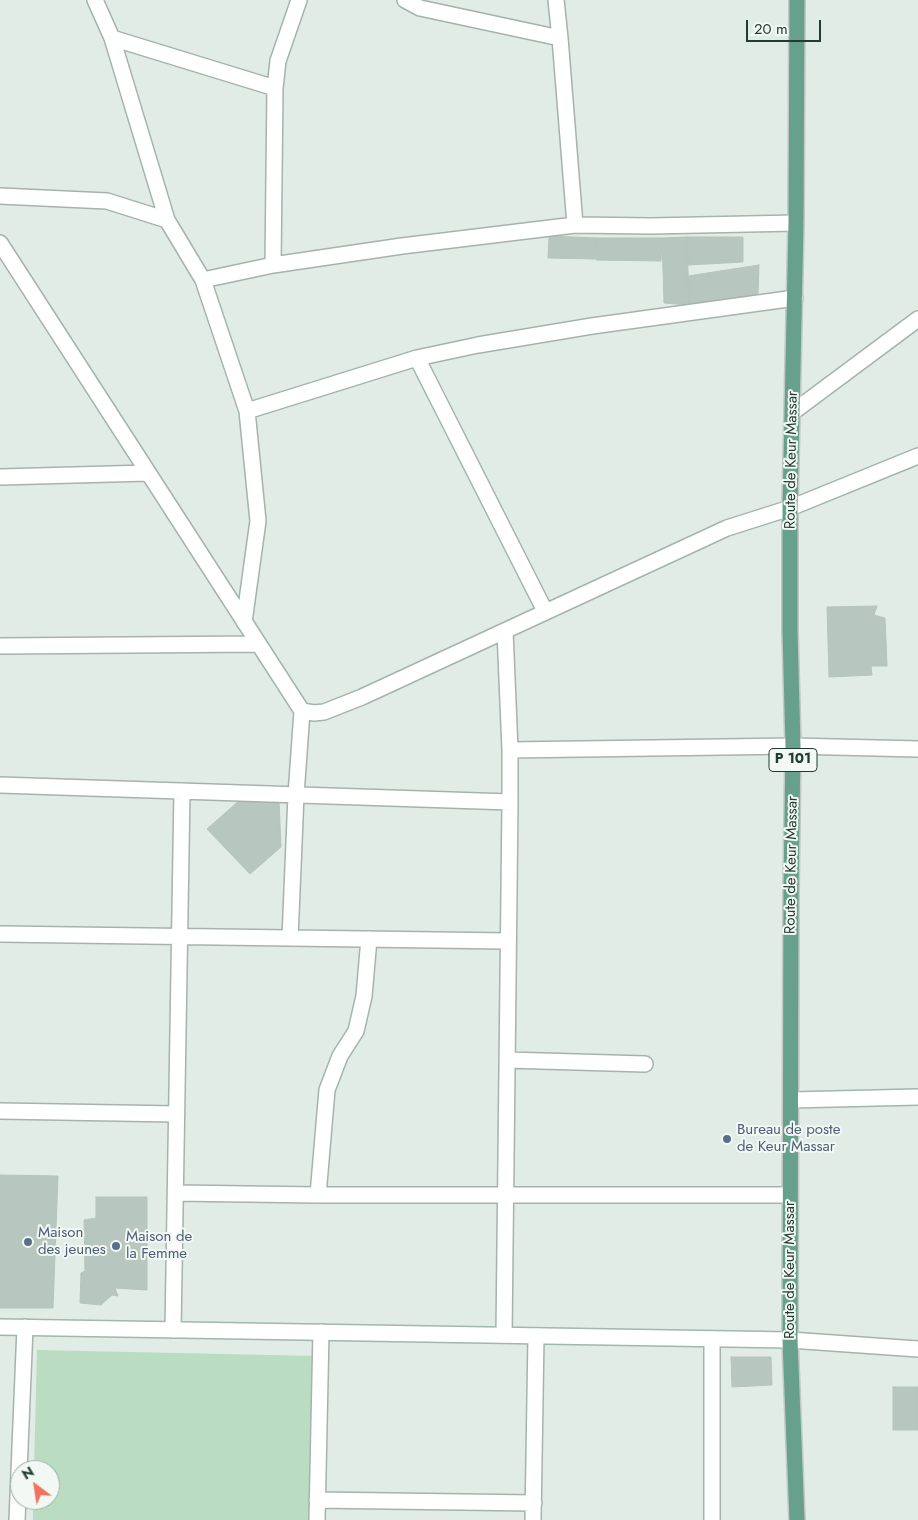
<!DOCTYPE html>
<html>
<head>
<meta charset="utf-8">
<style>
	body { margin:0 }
	#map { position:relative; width:918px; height:1520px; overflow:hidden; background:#e1ece6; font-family:Jost,sans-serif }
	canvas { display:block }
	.north { position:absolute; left:10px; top:1460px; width:50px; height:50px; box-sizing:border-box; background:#f2f8f4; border:1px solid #9fada7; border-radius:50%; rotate:329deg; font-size:14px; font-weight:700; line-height:20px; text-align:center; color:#223c33 }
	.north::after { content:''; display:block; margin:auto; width:18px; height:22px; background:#f0735b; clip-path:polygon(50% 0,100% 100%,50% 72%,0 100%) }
	.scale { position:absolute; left:746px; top:20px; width:75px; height:22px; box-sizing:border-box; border:2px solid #223c33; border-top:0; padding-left:6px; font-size:15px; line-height:18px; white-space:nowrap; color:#223c33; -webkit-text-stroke:4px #f2f8f4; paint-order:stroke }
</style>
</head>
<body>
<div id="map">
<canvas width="918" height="1520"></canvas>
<div class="north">N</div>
<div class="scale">20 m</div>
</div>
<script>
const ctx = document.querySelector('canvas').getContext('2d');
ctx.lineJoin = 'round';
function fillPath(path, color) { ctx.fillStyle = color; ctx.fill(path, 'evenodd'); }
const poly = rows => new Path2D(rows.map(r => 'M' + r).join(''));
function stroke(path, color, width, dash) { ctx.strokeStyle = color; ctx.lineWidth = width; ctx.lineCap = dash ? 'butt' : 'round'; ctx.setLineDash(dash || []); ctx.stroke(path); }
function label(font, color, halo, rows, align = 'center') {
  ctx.font = font + ' Jost,sans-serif'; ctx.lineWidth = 4; ctx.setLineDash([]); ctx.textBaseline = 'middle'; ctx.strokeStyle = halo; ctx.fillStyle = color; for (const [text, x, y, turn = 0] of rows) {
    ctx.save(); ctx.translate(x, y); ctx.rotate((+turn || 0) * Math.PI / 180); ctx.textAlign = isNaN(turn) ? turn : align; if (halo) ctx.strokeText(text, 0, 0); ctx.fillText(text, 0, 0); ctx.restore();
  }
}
fillPath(poly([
	[37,1350,316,1356,312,1520,33,1520,33,1500,50,1500,50,1470,34,1470]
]), '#badcc1');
const building = poly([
	[549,236,596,238,595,259,548,258,549,236],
	[687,237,743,237,743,262,688,265,687,237],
	[687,237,689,305,664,303,662,238,687,237],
	[596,238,662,238,661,261,596,260,596,238],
	[759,265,758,295,689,305,688,276,759,265],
	[877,606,874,615,885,618,887,666,871,666,872,675,829,677,827,607,877,606],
	[241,799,279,801,281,847,250,874,207,829,241,799],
	[0,1175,58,1176,53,1308,0,1308,0,1175],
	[96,1197,147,1197,147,1290,115,1288,118,1296,112,1295,101,1305,80,1303,81,1273,85,1271,84,1220,96,1218,96,1197],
	[731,1357,771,1357,772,1385,732,1387,731,1357],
	[893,1387,918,1387,918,1430,893,1430,893,1387]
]);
fillPath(building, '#b7c6bf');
stroke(building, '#b4c5bc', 1);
const street = poly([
	[95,0,112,38,167,220,203,280,247,411,258,521,244,622],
	[405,0,420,8,560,38],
	[556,0,560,38,575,225],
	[112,38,275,88],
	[0,196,107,201,167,220],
	[0,243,302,711,314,713,324,712,362,697,727,528,790,508,918,456],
	[273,265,275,88,278,61,299,0],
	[203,280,273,265,402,246,575,225,651,226,796,223],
	[417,358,545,611],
	[247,411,417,358,478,345,592,326,795,298],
	[793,412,918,319],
	[0,477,148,473],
	[0,646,258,644],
	[510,750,793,746,918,749],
	[0,785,510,802],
	[0,934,508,941],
	[290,938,296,795,302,711],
	[507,1060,645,1064],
	[0,1111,176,1114],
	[176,1193,318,1195,790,1195],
	[318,1195,327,1090,340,1056,356,1031,364,996,369,939],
	[173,1330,182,791],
	[504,1335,510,802,510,750,505,631],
	[790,1340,918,1349],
	[317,1500,534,1503],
	[17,1520,25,1327],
	[317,1520,321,1332],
	[533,1520,536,1336],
	[712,1520,712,1339]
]);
const secondary = poly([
	[791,1100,918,1097],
	[0,1327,790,1340]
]);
const primary = poly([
	[797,1520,790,1340,791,891,793,746,790,631,790,508,796,223,797,0]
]);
stroke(street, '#a4b4ad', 18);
stroke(secondary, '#a0b7ad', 18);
stroke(primary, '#c1c8c6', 18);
stroke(street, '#fff', 15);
stroke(secondary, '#fff', 15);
stroke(primary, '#67a08d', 15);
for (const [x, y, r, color] of [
	[727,1139,5,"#5c6f8a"],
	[28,1242,5,"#5c6f8a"],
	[116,1246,5,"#5c6f8a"]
]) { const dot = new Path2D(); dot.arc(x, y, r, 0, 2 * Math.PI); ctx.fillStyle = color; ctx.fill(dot); stroke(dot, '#f2f8f4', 2); }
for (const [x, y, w] of [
	[793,760,48]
]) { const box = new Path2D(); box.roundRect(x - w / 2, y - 11.5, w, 23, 4); ctx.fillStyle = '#f2f8f4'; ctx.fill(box); stroke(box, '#223c33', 1); }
label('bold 14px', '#223c33', null, [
	["P 101",793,760]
]);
label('15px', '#223c33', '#f2f8f4', [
	["Route de Keur Massar",792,460,-89],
	["Route de Keur Massar",792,865,-89],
	["Route de Keur Massar",790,1270,-90]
]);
label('15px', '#4e5e75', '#f2f8f4', [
	["Bureau de poste",737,1130],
	["de Keur Massar",737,1147],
	["Maison",38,1233],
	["des jeunes",38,1250],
	["Maison de",126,1237],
	["la Femme",126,1254]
], 'left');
</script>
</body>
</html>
